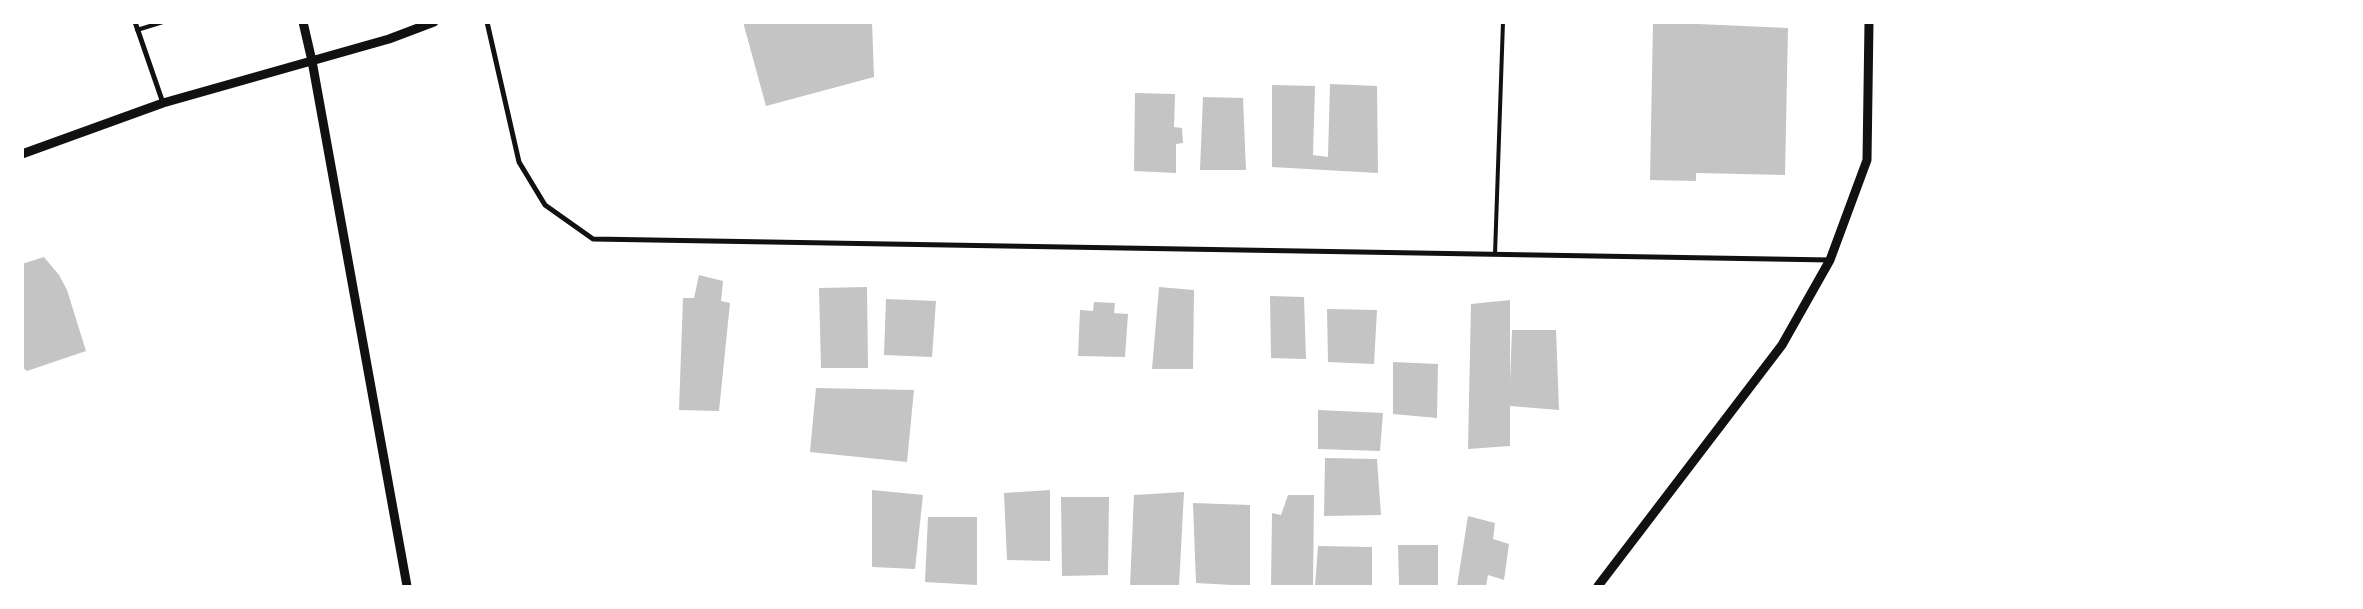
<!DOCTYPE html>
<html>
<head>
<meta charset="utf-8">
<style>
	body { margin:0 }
	#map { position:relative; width:2363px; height:609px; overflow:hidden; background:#fff; font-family:"Sofia Sans Condensed",sans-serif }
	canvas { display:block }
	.frame { position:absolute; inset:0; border:24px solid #fff; pointer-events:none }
</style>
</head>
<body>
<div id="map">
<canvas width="2363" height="609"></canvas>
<div class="frame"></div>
</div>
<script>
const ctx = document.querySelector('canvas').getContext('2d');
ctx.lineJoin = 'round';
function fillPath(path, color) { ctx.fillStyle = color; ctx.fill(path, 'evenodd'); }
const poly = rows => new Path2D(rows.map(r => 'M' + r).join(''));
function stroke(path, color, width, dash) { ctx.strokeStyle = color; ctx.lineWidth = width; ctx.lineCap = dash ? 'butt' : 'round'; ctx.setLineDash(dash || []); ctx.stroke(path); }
fillPath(poly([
	[743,22,872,22,874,77,766,106],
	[1653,22,1788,28,1785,175,1696,173,1696,181,1650,180],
	[1330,84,1377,86,1378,173,1272,167,1272,85,1315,86,1313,155,1328,157],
	[1135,93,1175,94,1174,127,1182,128,1183,143,1176,144,1176,173,1134,171],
	[1203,97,1243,98,1246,170,1200,170],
	[44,257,59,275,67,290,86,351,27,371,22,367,22,264],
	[699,275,723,281,721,301,730,303,719,411,679,410,683,298,694,298],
	[867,287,868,368,821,368,819,288],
	[1159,287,1194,290,1193,369,1152,369],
	[1270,296,1304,297,1306,359,1271,358],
	[886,299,936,301,932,357,884,355],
	[1510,300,1510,382,1512,330,1556,330,1559,410,1510,406,1510,446,1468,449,1471,304],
	[1094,302,1115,303,1114,313,1128,314,1125,357,1078,356,1080,310,1093,311],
	[1327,309,1377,310,1374,364,1328,362],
	[1393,362,1438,364,1437,418,1393,414],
	[816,388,914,390,907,462,810,452],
	[1318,410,1383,413,1380,451,1318,449],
	[1325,458,1377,459,1381,515,1324,516],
	[872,490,923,495,915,569,872,567],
	[1050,490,1050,561,1007,560,1004,493],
	[1184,492,1179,586,1130,586,1134,495],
	[1288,495,1314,495,1313,586,1271,586,1272,513,1281,515],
	[1061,497,1109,497,1108,575,1062,576],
	[1193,503,1250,505,1250,586,1196,583],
	[1468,516,1495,523,1493,539,1509,544,1504,580,1488,575,1486,586,1457,586],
	[928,517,977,517,977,585,925,582],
	[1398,545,1438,545,1438,586,1399,586],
	[1318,546,1372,547,1372,586,1315,586]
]), '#c4c4c4');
stroke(poly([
	[137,30,163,22],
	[1495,254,1503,22]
]), '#111', 4);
stroke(poly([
	[135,22,163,103],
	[487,22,519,162,545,205,593,239,1830,260]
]), '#111', 5);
stroke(poly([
	[303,22,312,61,407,586],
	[22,154,163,103,389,39,434,22],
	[1598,586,1782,345,1830,260,1867,160,1869,22]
]), '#111', 9);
</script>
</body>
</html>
